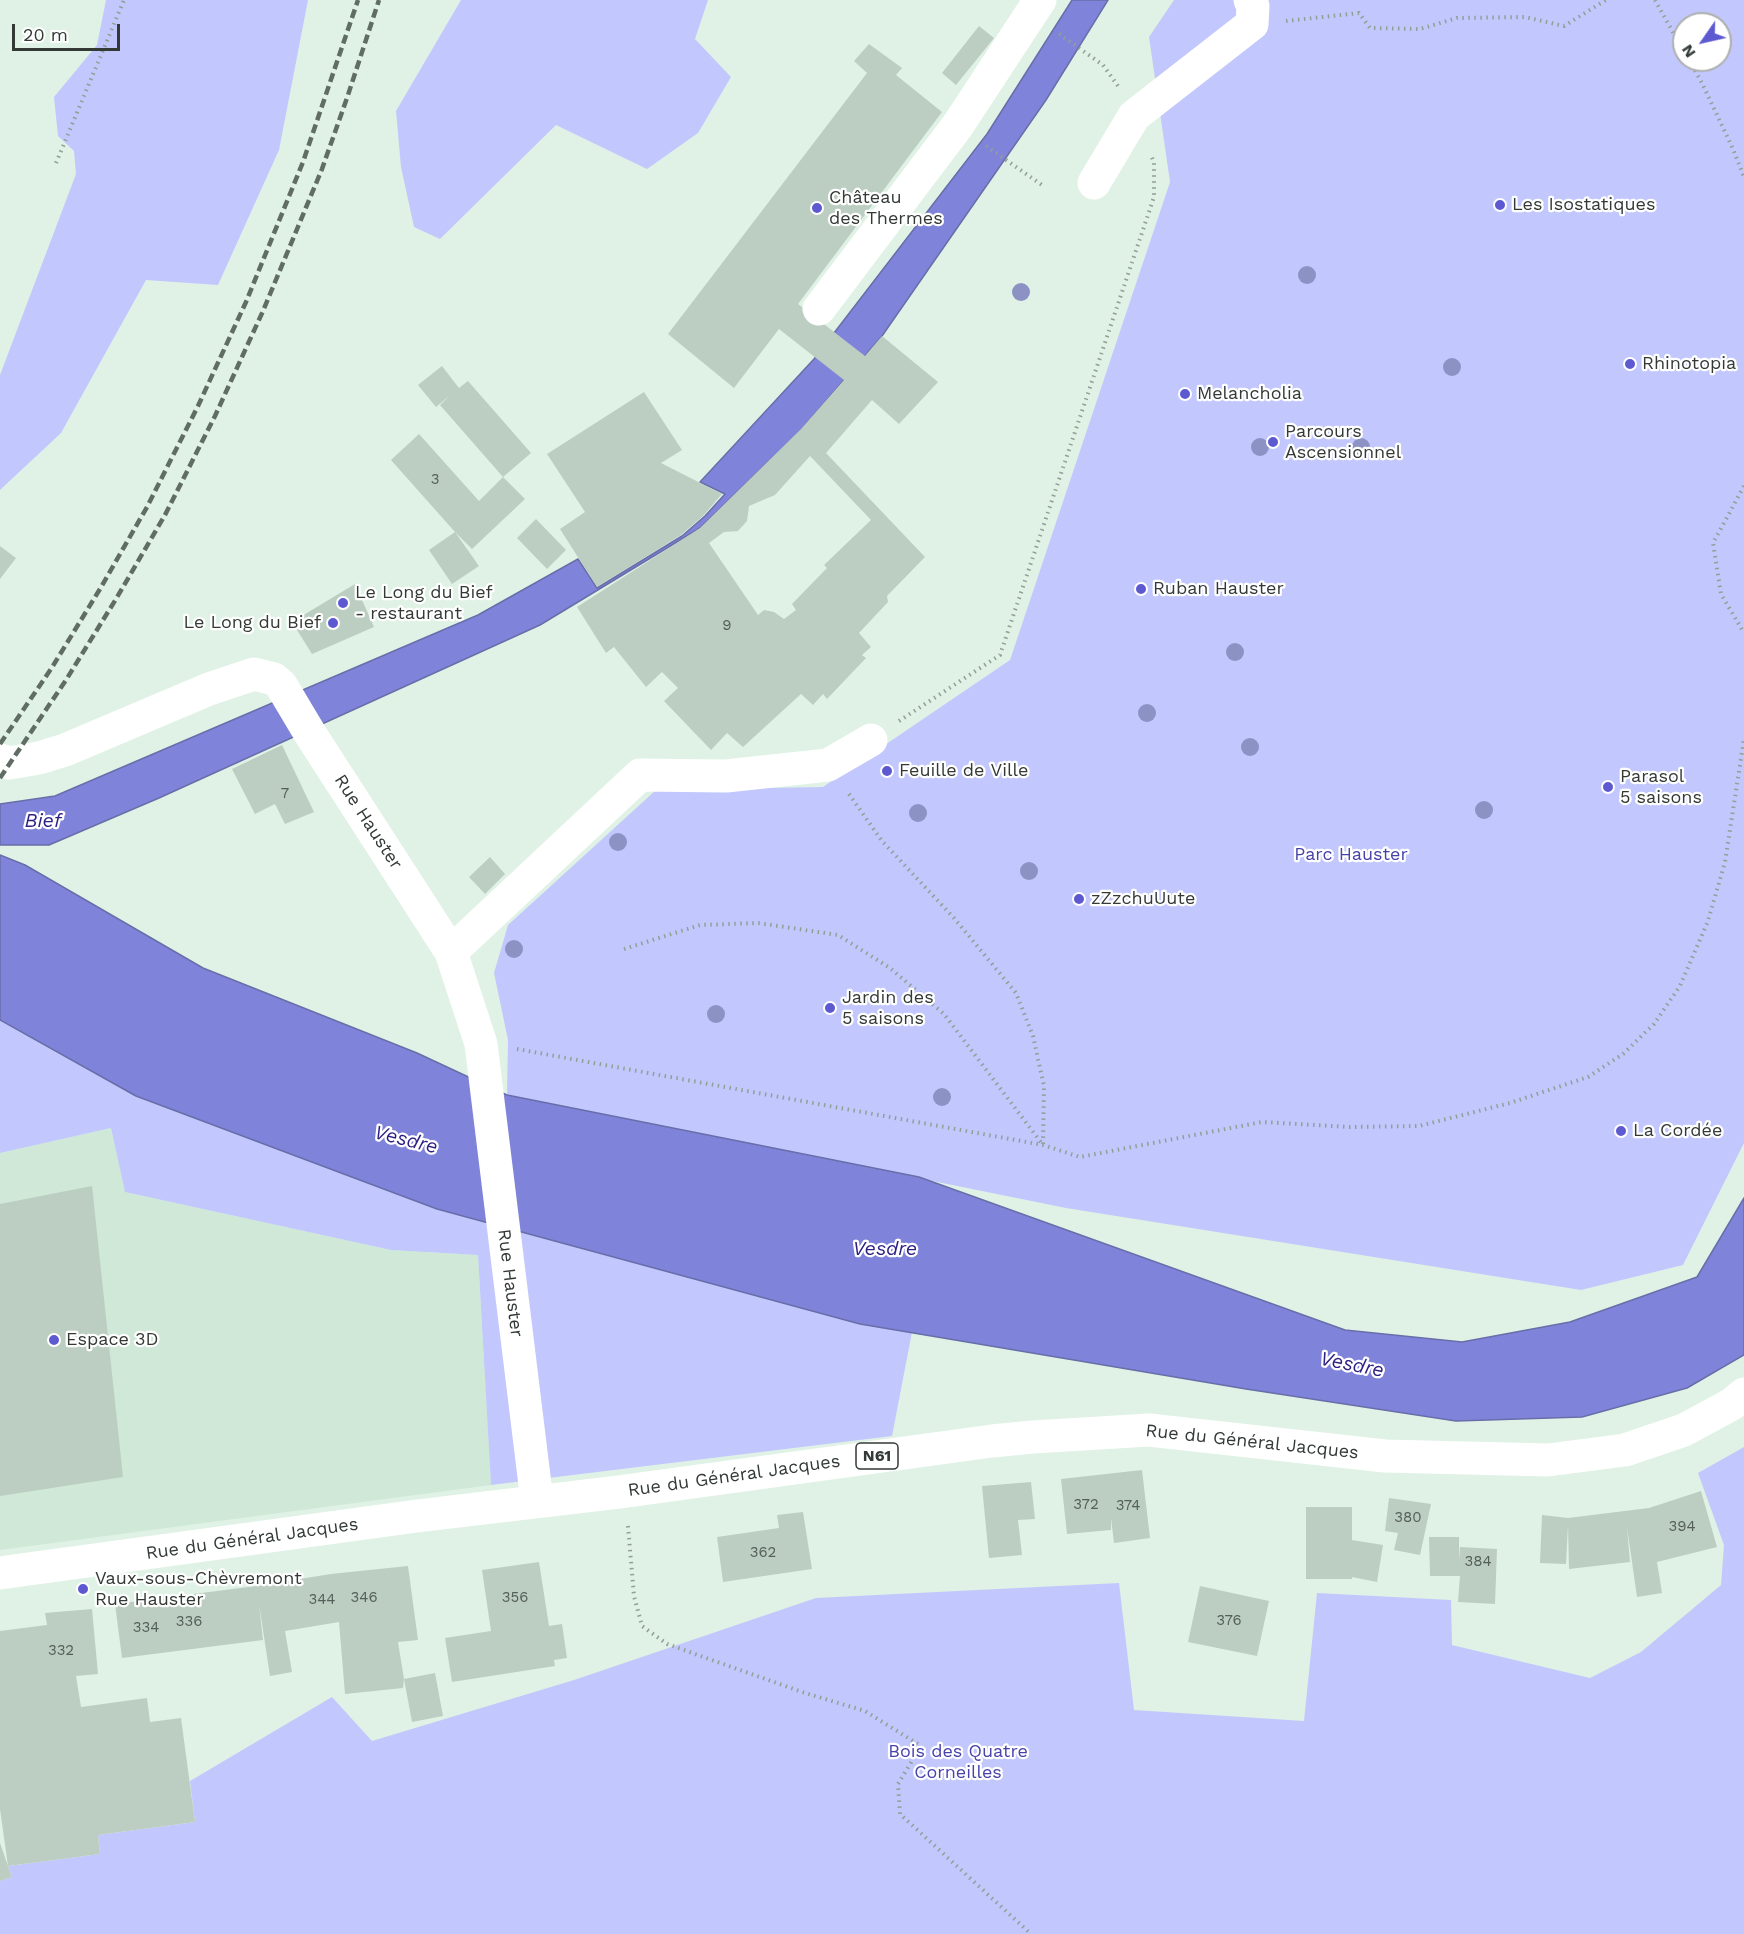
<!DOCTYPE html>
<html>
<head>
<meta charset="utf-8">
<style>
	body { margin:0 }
	#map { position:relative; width:1744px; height:1934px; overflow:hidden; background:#dff2e5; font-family:"Work Sans",sans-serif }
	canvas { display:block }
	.north { position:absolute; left:1672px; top:12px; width:60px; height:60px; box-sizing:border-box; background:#fff; border:2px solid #adb0af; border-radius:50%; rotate:236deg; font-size:16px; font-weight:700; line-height:24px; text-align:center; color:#333a36 }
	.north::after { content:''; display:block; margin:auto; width:21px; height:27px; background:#5d59d1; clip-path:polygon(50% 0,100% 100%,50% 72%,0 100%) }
	.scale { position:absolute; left:12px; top:24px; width:108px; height:27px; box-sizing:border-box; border:3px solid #333a36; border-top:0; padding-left:8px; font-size:18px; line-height:21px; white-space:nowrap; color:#333a36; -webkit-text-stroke:4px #fff; paint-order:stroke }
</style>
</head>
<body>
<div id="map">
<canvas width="1744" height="1934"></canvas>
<div class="north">N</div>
<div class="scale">20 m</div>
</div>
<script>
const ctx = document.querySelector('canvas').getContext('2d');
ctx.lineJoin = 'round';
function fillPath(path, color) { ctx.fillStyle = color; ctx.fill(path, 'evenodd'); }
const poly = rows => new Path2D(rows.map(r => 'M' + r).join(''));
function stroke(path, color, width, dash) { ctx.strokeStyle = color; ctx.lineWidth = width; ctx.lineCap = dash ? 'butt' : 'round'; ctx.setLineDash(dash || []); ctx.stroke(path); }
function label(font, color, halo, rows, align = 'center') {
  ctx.font = font + ' "Work Sans",sans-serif'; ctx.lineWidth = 4.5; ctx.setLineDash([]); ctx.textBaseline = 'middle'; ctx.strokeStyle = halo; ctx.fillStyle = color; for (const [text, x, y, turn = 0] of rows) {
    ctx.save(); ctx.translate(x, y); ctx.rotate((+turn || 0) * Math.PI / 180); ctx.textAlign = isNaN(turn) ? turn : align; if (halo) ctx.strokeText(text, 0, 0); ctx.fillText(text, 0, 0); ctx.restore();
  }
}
fillPath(poly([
	[111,1128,125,1192,391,1250,478,1255,491,1485,0,1550,0,1153]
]), '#cfe8d7');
fillPath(poly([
	[106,0,308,0,279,150,218,285,146,280,61,433,0,490,0,375,76,174,74,151,58,136,54,97,97,45],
	[461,0,708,0,695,39,731,77,698,133,647,169,556,125,440,239,414,227,401,167,396,111],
	[1174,0,1744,0,1744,1143,1683,1265,1581,1290,1066,1208,507,1095,508,1040,494,973,508,925,656,790,823,787,1010,660,1170,182,1149,37],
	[1684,24,1720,24,1720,60,1684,60],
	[0,1020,136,1096,437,1209,860,1324,912,1332,892,1436,491,1485,478,1255,391,1250,125,1192,111,1128,0,1153],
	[1744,1447,1744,1934,0,1934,0,1881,12,1877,8,1866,100,1854,98,1835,195,1822,190,1781,332,1697,372,1741,574,1680,816,1598,1119,1583,1134,1710,1304,1721,1317,1593,1451,1600,1452,1645,1590,1678,1641,1652,1721,1585,1724,1545,1698,1473]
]), '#c2c8fd');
const water = poly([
	[1072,0,1108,0,1046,100,882,336,801,430,700,528,540,625,159,798,49,845,0,845,0,804,55,796,478,615,578,559,597,588,682,536,705,516,725,494,700,482,814,359,987,134,1072,0],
	[0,855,25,865,203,968,417,1053,507,1095,919,1177,1345,1330,1462,1342,1570,1322,1697,1277,1744,1198,1744,1355,1687,1388,1582,1417,1456,1421,1246,1389,860,1324,437,1209,136,1096,0,1020,0,855]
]);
fillPath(water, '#7f84da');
stroke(water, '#686ea9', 1.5);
fillPath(poly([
	[979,26,994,38,956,85,942,73],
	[869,44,902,68,896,75,942,112,798,304,865,356,882,336,938,382,899,424,872,400,826,453,925,557,887,596,888,602,859,633,871,647,862,655,866,658,827,699,823,694,813,705,801,694,743,747,727,733,711,750,664,701,678,688,662,672,646,687,614,647,606,653,577,607,700,528,801,429,844,380,779,329,734,388,668,334,867,73,854,61],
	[810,456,871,520,824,565,827,568,792,604,796,610,784,619,774,612,764,610,758,615,709,543,724,532,738,531,747,521,749,506,775,495],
	[442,366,459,388,468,381,531,453,503,477,440,405,449,396,436,407,418,385],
	[644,392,682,450,661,463,722,494,703,516,681,535,597,587,560,529,585,512,547,454],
	[419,434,479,501,503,477,525,499,472,549,455,532,479,566,452,584,429,550,455,532,391,460],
	[536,519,566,550,547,569,517,538],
	[0,546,16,558,0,579],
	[355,584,374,627,312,654,292,622],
	[282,745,314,812,285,824,275,804,255,814,232,769],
	[490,857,505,874,485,894,469,877],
	[92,1186,123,1477,0,1496,0,1204],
	[1142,1470,1150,1538,1114,1543,1111,1518,1111,1530,1067,1534,1061,1479],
	[1031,1482,1035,1519,1018,1520,1022,1555,989,1558,982,1486],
	[1701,1491,1717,1547,1657,1562,1662,1593,1637,1597,1627,1527,1630,1562,1569,1569,1568,1525,1566,1564,1540,1563,1542,1515,1568,1518,1649,1508],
	[1389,1498,1431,1504,1420,1555,1394,1550,1398,1533,1385,1531],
	[1306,1507,1352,1507,1352,1540,1383,1545,1377,1582,1352,1577,1352,1579,1306,1579],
	[803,1512,812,1569,723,1582,717,1537,779,1528,777,1515],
	[1429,1537,1459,1537,1459,1560,1460,1547,1497,1549,1495,1604,1458,1602,1460,1576,1430,1576],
	[539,1562,549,1626,562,1624,567,1658,554,1660,555,1666,452,1682,445,1638,491,1631,482,1570],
	[408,1566,418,1640,398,1642,404,1679,403,1688,345,1694,339,1622,285,1631,292,1672,270,1676,259,1604,263,1640,122,1658,115,1604,256,1586,331,1574],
	[1200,1586,1269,1601,1257,1656,1188,1642],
	[92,1609,98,1674,76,1676,81,1707,147,1698,150,1722,181,1718,195,1822,98,1835,100,1854,8,1866,12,1877,0,1881,0,1843,8,1866,0,1809,0,1631,47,1625,45,1613],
	[435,1673,443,1716,412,1722,404,1679]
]), '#bccec2');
stroke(poly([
	[1655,0,1684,52],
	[1286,21,1359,13,1370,28,1420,29,1457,18,1525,17,1564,26,1606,0],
	[1059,34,1103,65,1118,86],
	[1689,60,1702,83,1733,149,1744,177],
	[986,146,1042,185],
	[56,163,124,0],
	[1744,486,1713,543,1721,594,1744,633],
	[899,721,1000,655,1154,197,1154,163,1151,155],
	[849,794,882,841,954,918,1016,993,1033,1036,1044,1086,1043,1144],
	[624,949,700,925,758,923,838,935,890,968,944,1014,1043,1145],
	[517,1049,1043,1145,1080,1157,1262,1122,1350,1127,1419,1126,1510,1103,1588,1077,1623,1054,1654,1024,1680,986,1708,921,1725,862,1744,739],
	[628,1526,634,1596,642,1626,667,1644,802,1692,865,1711,921,1746,898,1784,900,1814,1031,1934]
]), '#929f96', 4, [1.5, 4.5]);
stroke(poly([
	[1094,183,1134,116,1252,24,1253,6,1250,0],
	[819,309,958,125,1040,0],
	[0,760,9,763,39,758,65,750,209,689,254,674,274,679,281,685,309,732,451,952,481,1044,537,1501],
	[451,952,640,775,726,776,828,765,871,740]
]), '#fff', 33);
stroke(poly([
	[0,1573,417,1516,619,1492,992,1441,1033,1437,1149,1430,1385,1456,1548,1460,1625,1450,1684,1430,1732,1404,1744,1394]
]), '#fff', 33);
stroke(poly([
	[0,744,51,669,100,589,147,507,198,406,246,302,303,162,358,0],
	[0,778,66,680,116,599,165,515,215,416,263,311,322,169,348,95,379,0]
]), '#616c65', 4.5, [9, 4.5]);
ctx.fillStyle = '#8c92c4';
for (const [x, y] of [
	[1307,275],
	[1021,292],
	[1452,367],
	[1260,447],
	[1361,447],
	[1235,652],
	[1147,713],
	[1250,747],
	[1484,810],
	[918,813],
	[618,842],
	[1029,871],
	[514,949],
	[716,1014],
	[942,1097]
]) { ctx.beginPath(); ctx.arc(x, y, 9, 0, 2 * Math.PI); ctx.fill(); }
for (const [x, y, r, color] of [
	[1500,205,6,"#5d59d1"],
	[817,208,6,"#5d59d1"],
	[1630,364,6,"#5d59d1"],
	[1185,394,6,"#5d59d1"],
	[1273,442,6,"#5d59d1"],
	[1141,589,6,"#5d59d1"],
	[343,603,6,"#5d59d1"],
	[333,623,6,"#5d59d1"],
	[887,771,6,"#5d59d1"],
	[1608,787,6,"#5d59d1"],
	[1079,899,6,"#5d59d1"],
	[830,1008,6,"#5d59d1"],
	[1621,1131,6,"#5d59d1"],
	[54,1340,6,"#5d59d1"],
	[83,1589,6,"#5d59d1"]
]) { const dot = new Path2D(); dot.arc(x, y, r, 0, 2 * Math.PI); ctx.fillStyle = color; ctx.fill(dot); stroke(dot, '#fff', 2); }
label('15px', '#555f59', null, [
	["3",435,480],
	["9",727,626],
	["7",285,794],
	["372",1086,1505],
	["374",1128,1506],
	["380",1408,1518],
	["394",1682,1527],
	["362",763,1553],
	["384",1478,1562],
	["346",364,1598],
	["356",515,1598],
	["344",322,1600],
	["376",1229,1621],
	["336",189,1622],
	["334",146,1628],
	["332",61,1651]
]);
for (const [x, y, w] of [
	[877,1456,42]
]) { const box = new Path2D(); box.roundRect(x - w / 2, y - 13, w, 26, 4.5); ctx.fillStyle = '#fff'; ctx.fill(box); stroke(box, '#333a36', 1.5); }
label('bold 16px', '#333a36', null, [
	["N61",877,1456]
]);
label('18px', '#333a36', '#fff', [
	["Château",829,198],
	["des Thermes",829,219],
	["Les Isostatiques",1512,205],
	["Rhinotopia",1642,364],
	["Melancholia",1197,394],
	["Parcours",1285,432],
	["Ascensionnel",1285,453],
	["Ruban Hauster",1153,589],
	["Le Long du Bief",355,593],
	["- restaurant",355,614],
	["Le Long du Bief",321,623,"right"],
	["Feuille de Ville",899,771],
	["Parasol",1620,777],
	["5 saisons",1620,798],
	["zZzchuUute",1091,899],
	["Jardin des",842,998],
	["5 saisons",842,1019],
	["La Cordée",1633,1131],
	["Espace 3D",66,1340],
	["Vaux-sous-Chèvremont",95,1579],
	["Rue Hauster",95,1600]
], 'left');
label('18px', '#333a36', '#fff', [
	["Rue Hauster",368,822,57],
	["Rue Hauster",510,1283,83],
	["Rue du Général Jacques",1252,1442,6],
	["Rue du Général Jacques",734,1476,-8],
	["Rue du Général Jacques",252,1539,-8]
]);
label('18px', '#4843a9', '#fff', [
	["Parc Hauster",1351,855],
	["Bois des Quatre",958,1752],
	["Corneilles",958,1773]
]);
label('italic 20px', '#2d1f84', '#fff', [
	["Bief",43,821],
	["Vesdre",406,1140,14],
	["Vesdre",885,1249],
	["Vesdre",1352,1365,11]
]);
</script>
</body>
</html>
